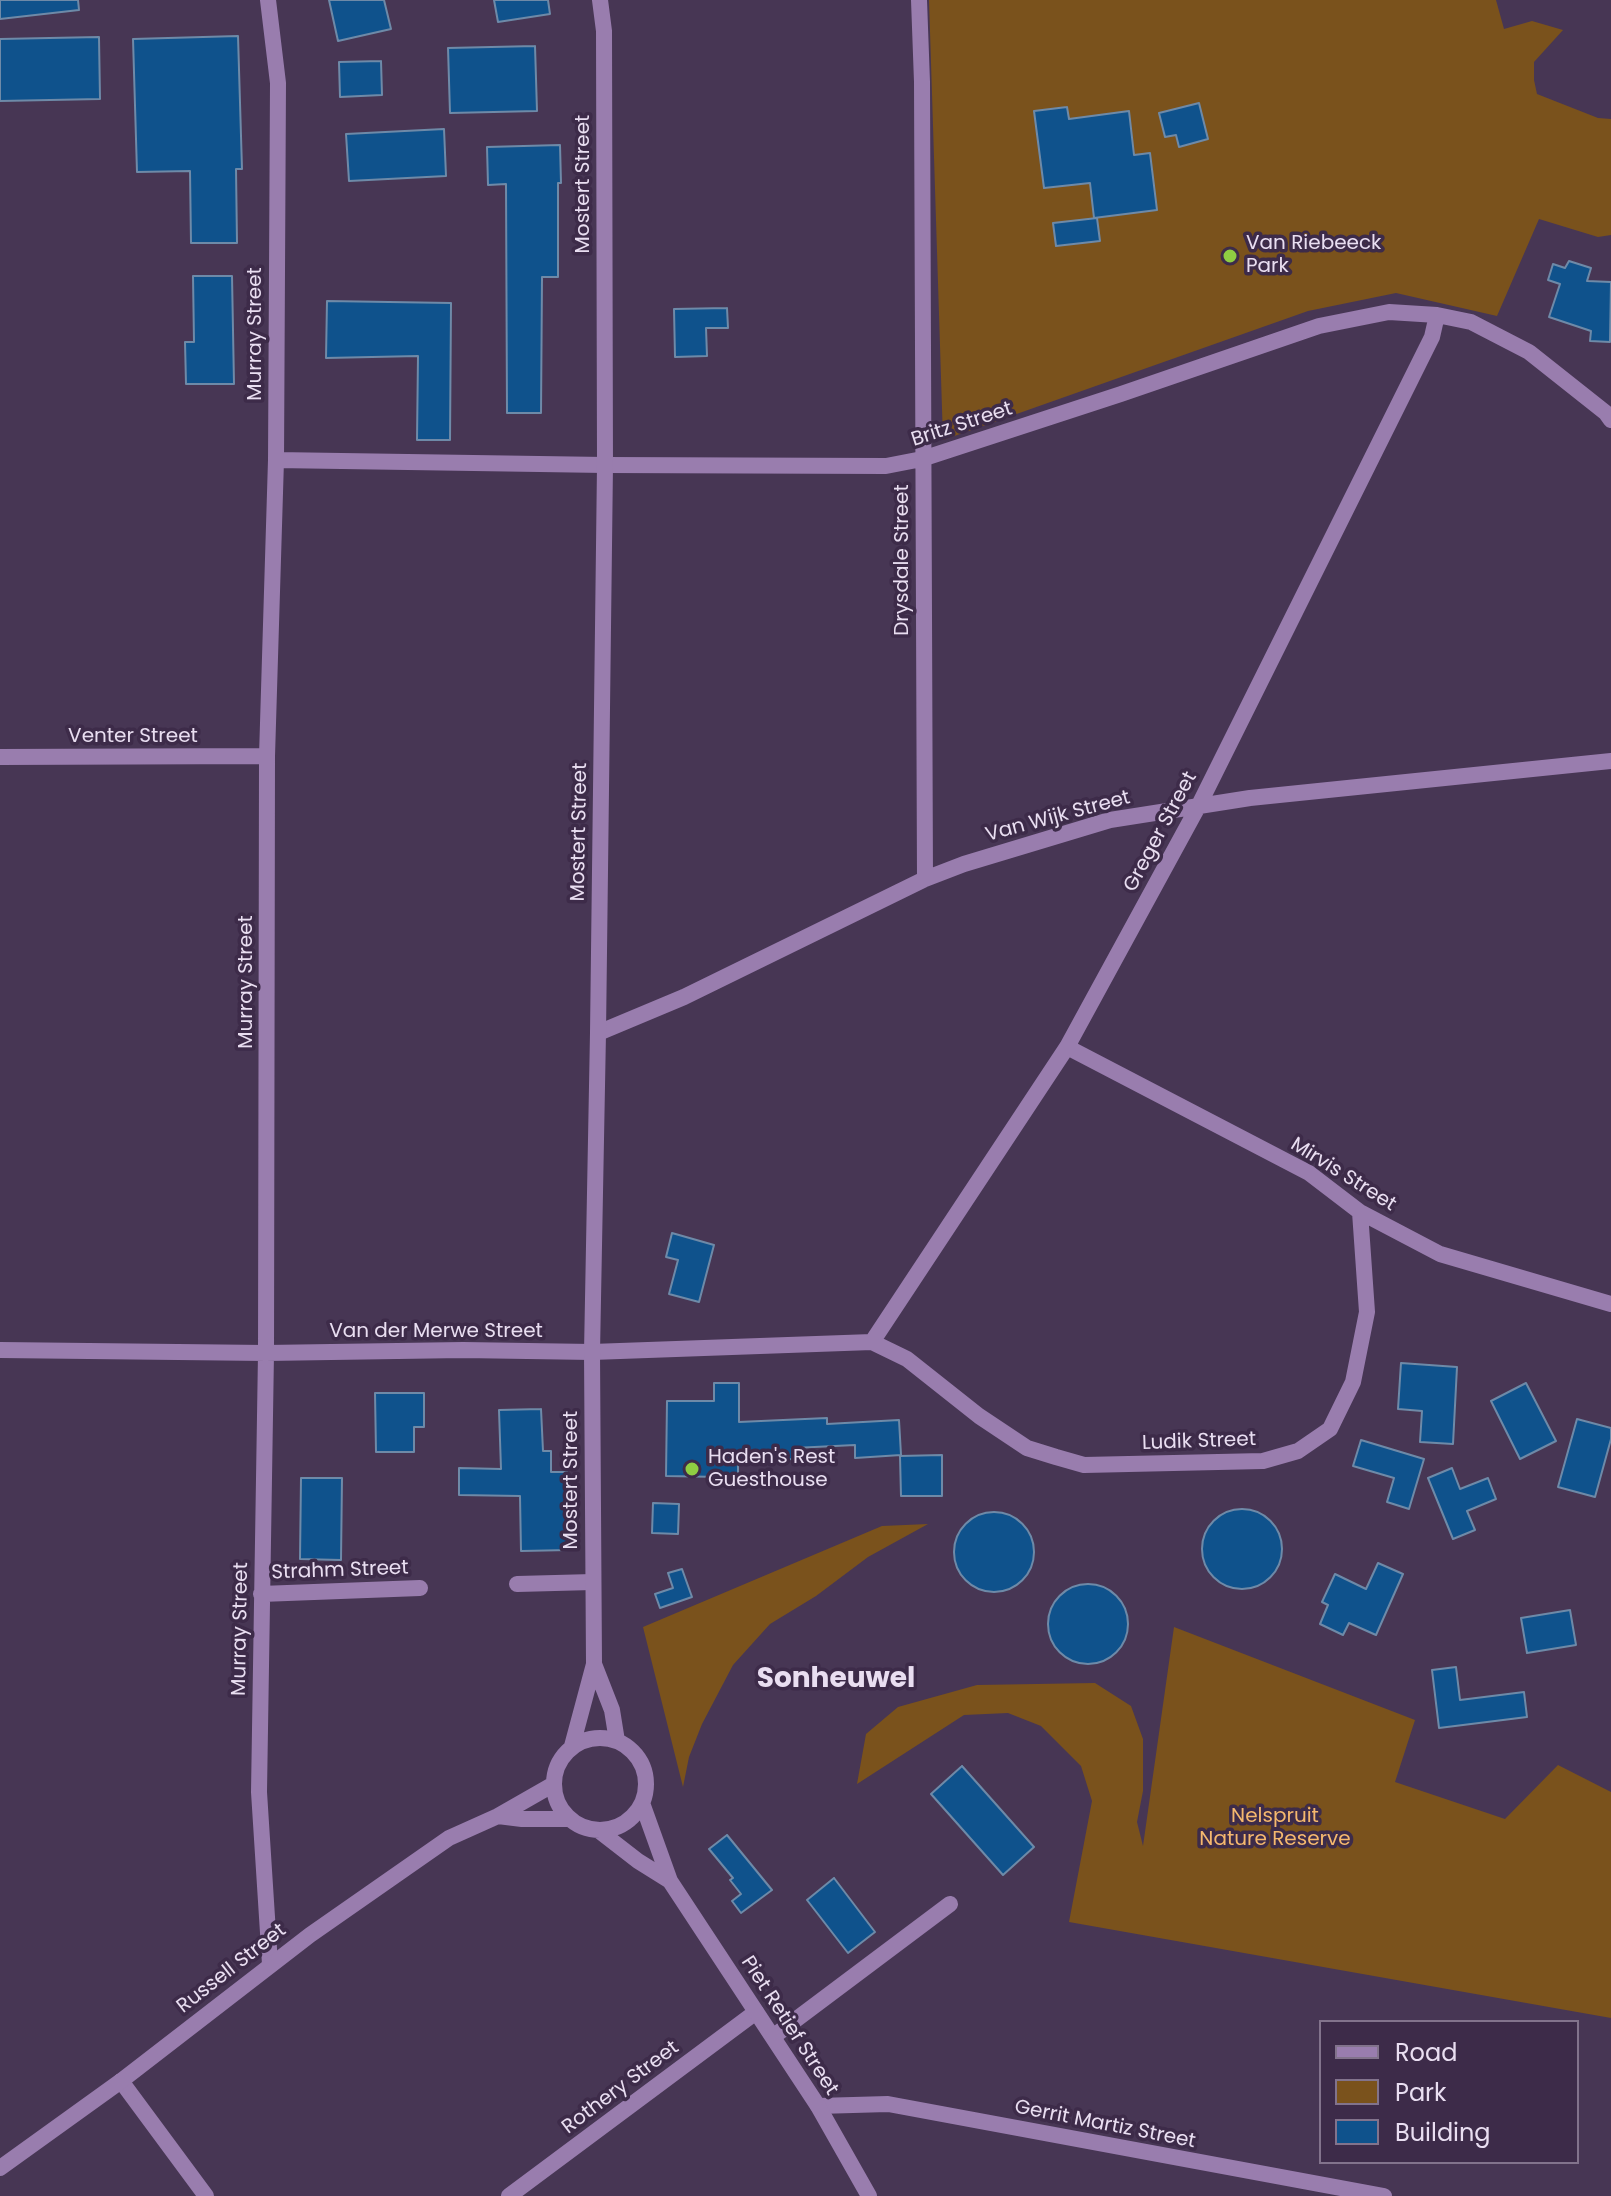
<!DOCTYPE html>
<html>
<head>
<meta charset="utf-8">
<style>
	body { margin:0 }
	#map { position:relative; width:1611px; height:2196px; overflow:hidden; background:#473654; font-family:Poppins,sans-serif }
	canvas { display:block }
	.legend { position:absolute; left:1319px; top:2020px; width:260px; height:144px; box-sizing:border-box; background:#3d2b49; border:2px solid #82738c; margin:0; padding:10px 14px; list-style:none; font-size:24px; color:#e9def1 }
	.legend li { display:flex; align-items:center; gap:16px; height:40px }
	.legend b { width:40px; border:2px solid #82738c }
</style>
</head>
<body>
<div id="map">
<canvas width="1611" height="2196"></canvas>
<ul class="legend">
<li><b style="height:10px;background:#997dae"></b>Road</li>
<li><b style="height:22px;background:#7a521c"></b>Park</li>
<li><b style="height:22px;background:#0f528c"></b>Building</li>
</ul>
</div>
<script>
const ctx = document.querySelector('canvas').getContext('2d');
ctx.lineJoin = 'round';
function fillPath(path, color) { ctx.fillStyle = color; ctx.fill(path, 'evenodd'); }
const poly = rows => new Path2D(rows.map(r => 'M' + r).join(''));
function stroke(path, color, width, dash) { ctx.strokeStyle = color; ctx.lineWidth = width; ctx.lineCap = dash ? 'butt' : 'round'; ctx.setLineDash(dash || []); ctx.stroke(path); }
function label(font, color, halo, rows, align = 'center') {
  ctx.font = font + ' Poppins,sans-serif'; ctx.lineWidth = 7; ctx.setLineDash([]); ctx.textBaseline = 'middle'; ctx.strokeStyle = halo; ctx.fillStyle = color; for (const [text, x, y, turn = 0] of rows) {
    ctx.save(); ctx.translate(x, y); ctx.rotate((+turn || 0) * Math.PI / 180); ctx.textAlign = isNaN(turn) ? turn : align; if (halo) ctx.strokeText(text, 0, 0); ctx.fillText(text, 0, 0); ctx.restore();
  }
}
fillPath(poly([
	[929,0,1496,0,1504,29,1532,21,1563,30,1534,62,1534,80,1537,94,1598,118,1611,119,1611,235,1598,237,1539,219,1497,316,1396,293,1308,311,943,440],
	[928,1524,868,1557,816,1596,770,1624,733,1665,702,1724,689,1757,683,1787,643,1627,882,1526],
	[1174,1627,1415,1720,1395,1782,1505,1819,1558,1765,1611,1792,1611,2018,1069,1922,1092,1801,1081,1766,1041,1726,1008,1713,964,1715,857,1784,866,1734,898,1707,977,1685,1095,1683,1131,1706,1143,1739,1143,1791,1137,1822,1143,1846]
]), '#7a521c');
const building = poly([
	[0,0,78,0,79,10,0,19,0,0],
	[329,0,384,0,391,29,338,41,329,0],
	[494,0,548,0,550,14,498,22,494,0],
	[238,36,242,169,236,169,237,243,191,243,190,171,137,172,133,39,238,36],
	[99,37,100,99,0,101,0,39,99,37],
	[535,46,537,111,450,113,448,48,535,46],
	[381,61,382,95,340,97,339,62,381,61],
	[1199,103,1208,139,1179,147,1176,135,1165,137,1159,113,1199,103],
	[1067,107,1069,119,1129,111,1134,155,1150,153,1157,210,1094,218,1090,183,1044,188,1034,111,1067,107],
	[444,129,446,176,349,181,346,134,444,129],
	[560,145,561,183,558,183,558,277,542,277,541,413,507,413,506,184,488,185,487,147,560,145],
	[1097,218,1100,241,1056,246,1053,223,1097,218],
	[1569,261,1591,268,1587,281,1611,282,1610,342,1590,341,1591,331,1549,317,1560,284,1548,280,1553,264,1565,268,1569,261],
	[193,276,232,276,234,384,186,384,185,342,194,342,193,276],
	[327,301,451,303,450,440,417,440,418,356,326,358,327,301],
	[727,308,728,328,706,328,707,356,675,357,674,309,727,308],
	[672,1233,714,1245,699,1302,669,1294,678,1260,666,1257,672,1233],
	[1401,1363,1457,1367,1453,1444,1420,1442,1422,1411,1398,1409,1401,1363],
	[714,1383,739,1383,739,1422,827,1418,827,1424,899,1420,901,1455,855,1458,855,1445,794,1448,794,1459,738,1461,738,1483,721,1483,721,1477,666,1476,667,1401,714,1401,714,1383],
	[1526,1383,1556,1441,1520,1459,1491,1401,1526,1383],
	[375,1393,424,1393,424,1427,414,1427,414,1452,376,1452,375,1393],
	[541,1409,543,1451,551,1451,551,1472,567,1472,569,1550,521,1551,520,1496,459,1495,459,1468,501,1469,499,1410,541,1409],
	[1577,1419,1611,1428,1611,1439,1595,1497,1558,1487,1577,1419],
	[1361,1440,1424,1459,1409,1509,1387,1502,1394,1478,1353,1466,1361,1440],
	[942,1455,942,1496,901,1496,900,1456,942,1455],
	[1452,1468,1460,1489,1488,1478,1496,1499,1467,1511,1475,1530,1453,1539,1428,1478,1452,1468],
	[301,1478,342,1478,341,1560,300,1559,301,1478],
	[653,1503,679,1504,678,1534,652,1533,653,1503],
	'1202 1549a40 40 0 1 1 80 0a40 40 0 1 1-80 0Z',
	'954 1552a40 40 0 1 1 80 0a40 40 0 1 1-80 0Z',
	[1378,1563,1403,1574,1376,1635,1349,1623,1343,1635,1320,1624,1328,1605,1322,1602,1335,1574,1366,1589,1378,1563],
	[682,1569,692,1597,660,1608,655,1594,673,1588,668,1573,682,1569],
	'1048 1624a40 40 0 1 1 80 0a40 40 0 1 1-80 0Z',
	[1570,1610,1576,1645,1527,1653,1521,1618,1570,1610],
	[1456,1667,1460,1700,1524,1692,1527,1717,1439,1728,1432,1670,1456,1667],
	[962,1766,1034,1847,1003,1875,931,1794,962,1766],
	[727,1835,772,1890,741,1913,732,1901,741,1894,730,1880,733,1878,709,1849,727,1835],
	[834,1878,875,1932,848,1953,807,1900,834,1878]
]);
fillPath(building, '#0f528c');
stroke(building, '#6e8aa8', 2);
stroke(poly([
	[268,0,278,83,276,460,267,756,266,1353,259,1792,270,1964],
	[919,0,922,82,925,879],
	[276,460,605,465,886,466,922,459,1121,394,1319,326,1389,312,1437,315,1471,322,1529,352,1606,413,1611,420],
	[0,757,267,756],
	[598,1033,684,997,925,879,964,864,1110,820,1250,798,1611,761],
	[1067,1047,1309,1173,1360,1212,1440,1254,1611,1304],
	[872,1342,1067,1047,1199,805,1432,337,1437,315],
	[0,1350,266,1353,463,1350,592,1352,872,1342,907,1359,979,1416,1027,1448,1056,1457,1084,1465,1263,1461,1298,1451,1330,1429,1353,1382,1367,1312,1360,1212],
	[517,1584,593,1582],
	[261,1594,420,1588],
	[774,2036,950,1904],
	[121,2081,206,2196],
	[818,2106,888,2104,1384,2196],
	[509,2196,756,2012]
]), '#997dae', 16);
stroke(poly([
	[594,1664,612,1710,617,1741],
	'554 1784a46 46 0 1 1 92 0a46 46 0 1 1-92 0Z',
	[572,1746,594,1664,592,1352,598,1033,605,465,604,31,600,0],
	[642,1803,670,1881,818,2106,869,2196],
	[498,1816,522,1819,569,1819],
	[598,1830,638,1861,670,1881],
	[0,2168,121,2081,310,1935,449,1838,498,1816,554,1784]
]), '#997dae', 16);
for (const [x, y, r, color] of [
	[1230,256,8,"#8fcd42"],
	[692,1469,8,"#8fcd42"]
]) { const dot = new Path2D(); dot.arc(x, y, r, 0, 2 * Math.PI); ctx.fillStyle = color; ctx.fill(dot); stroke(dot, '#3d2b49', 3); }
label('20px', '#e9def1', '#3d2b49', [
	["Mostert Street",584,184,-90],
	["Murray Street",256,334,-90],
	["Britz Street",962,425,-18],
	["Drysdale Street",903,560,-90],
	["Venter Street",133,737],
	["Van Wijk Street",1058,817,-15],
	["Mostert Street",580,832,-89],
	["Greger Street",1161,832,-62],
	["Murray Street",247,982,-90],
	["Mirvis Street",1343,1175,32],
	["Van der Merwe Street",436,1332],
	["Ludik Street",1199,1442,-2],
	["Mostert Street",572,1480,-90],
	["Strahm Street",340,1571,-2],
	["Murray Street",241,1629,-89],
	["Russell Street",232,1969,-38],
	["Piet Retief Street",789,2026,57],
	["Rothery Street",621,2088,-37],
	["Gerrit Martiz Street",1105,2125,11]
]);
label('20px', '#e9def1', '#3d2b49', [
	["Van Riebeeck",1246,244],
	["Park",1246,267],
	["Haden's Rest",708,1458],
	["Guesthouse",708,1481]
], 'left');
label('20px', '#f5b86e', '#3d2b49', [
	["Nelspruit",1275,1817],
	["Nature Reserve",1275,1840]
]);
label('bold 28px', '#e9def1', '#3d2b49', [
	["Sonheuwel",836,1680]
]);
</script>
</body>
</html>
